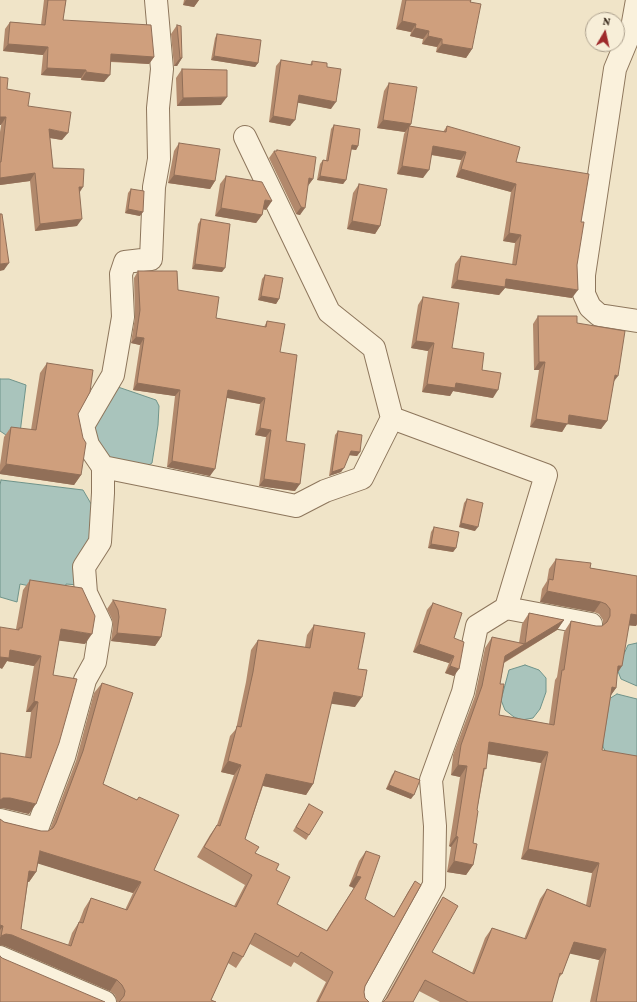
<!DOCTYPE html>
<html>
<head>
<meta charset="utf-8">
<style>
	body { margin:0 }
	#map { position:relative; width:637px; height:1002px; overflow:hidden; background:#f0e4c8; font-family:"Crimson Pro",serif }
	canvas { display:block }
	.north { position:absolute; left:585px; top:12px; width:40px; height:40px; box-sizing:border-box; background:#f7eed8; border:1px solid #ada18e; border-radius:50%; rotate:9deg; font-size:11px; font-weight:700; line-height:16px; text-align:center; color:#3d2e20 }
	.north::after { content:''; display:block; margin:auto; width:14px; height:18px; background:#9e2a2b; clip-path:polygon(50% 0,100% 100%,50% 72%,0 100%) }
</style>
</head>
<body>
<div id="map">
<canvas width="637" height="1002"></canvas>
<div class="north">N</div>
</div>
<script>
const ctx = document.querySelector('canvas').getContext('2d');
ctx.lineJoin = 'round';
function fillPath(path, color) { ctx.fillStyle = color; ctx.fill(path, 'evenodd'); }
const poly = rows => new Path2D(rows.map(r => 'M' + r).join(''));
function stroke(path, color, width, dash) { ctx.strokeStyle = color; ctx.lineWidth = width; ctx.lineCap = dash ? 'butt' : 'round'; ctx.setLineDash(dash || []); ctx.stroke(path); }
const water = poly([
	[0,379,9,379,26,385,20,433,6,435,0,431,0,379],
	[115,386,156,400,159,406,158,425,152,463,141,470,99,457,93,425,115,386],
	[1,480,83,490,97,514,78,585,66,584,65,593,20,584,17,602,0,597,0,485,1,480],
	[637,643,637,686,621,679,617,669,628,645,637,643],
	[525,665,539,670,546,678,546,692,540,709,533,718,522,720,514,717,505,710,501,700,509,670,525,665],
	[617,694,637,699,637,760,608,755,603,747,602,730,609,699,617,694]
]);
fillPath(water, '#a9c4bc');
stroke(water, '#6f938a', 1);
const minor = poly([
	[156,0,162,69,158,108,159,159,154,187,151,259,125,262,121,274,123,317,113,375,83,426,88,445,103,467,296,506,325,491,362,478,392,418],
	[637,0,632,28,615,69,584,275,584,294,590,307,599,315,637,321],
	[245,137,329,312,374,348,392,418,546,475,506,608,477,626,463,692,431,780,435,826,434,885,369,1002],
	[506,608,591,624],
	[0,820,37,829,64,757,85,680,95,662,101,624,86,593,84,567,100,542,103,493,103,467],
	[0,957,105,1002]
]);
stroke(minor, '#8d765c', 24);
stroke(minor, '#faf1dc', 22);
fillPath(poly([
	[44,0,66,0,63,20,154,57,149,64,111,62,104,82,81,80,81,78,41,75,43,55,3,51,5,29,10,22,41,25],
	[184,0,199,0,194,7,183,5],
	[402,0,471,0,472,49,466,58,436,52,437,47,422,44,423,39,410,36,411,32,396,29],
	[177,25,182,58,177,66,174,66,171,34],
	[217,34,258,63,255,67,211,60,215,38],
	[281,60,310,65,312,61,327,67,331,109,298,102,290,126,269,122,276,66],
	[182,69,221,105,177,106,176,78],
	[389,83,411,124,410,126,443,132,447,126,516,162,581,222,572,298,505,288,499,295,451,288,455,264,461,256,512,265,515,243,503,241,511,192,456,177,461,160,431,155,423,178,397,174,404,134,405,132,377,128,384,91],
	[7,89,28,106,62,140,50,138,53,168,79,193,77,226,35,231,30,181,0,185,0,132],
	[334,125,358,146,356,150,351,149,346,180,343,184,317,180,320,164,323,160,326,160,331,129],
	[179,143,215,181,210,189,168,183,174,151],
	[277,150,313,179,308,185,300,215,296,214,269,158,274,151,276,151],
	[226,176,266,210,263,209,262,215,256,223,215,216,220,184],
	[359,184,380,226,375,234,347,229,353,193],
	[131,189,140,216,125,213,128,193],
	[201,219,222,272,192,269,198,224],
	[138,271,178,290,216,318,264,327,267,321,280,352,286,441,295,491,259,486,266,437,255,435,260,404,227,398,210,476,167,467,175,396,133,390,140,345,131,343,135,317,134,278],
	[265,275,279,299,276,304,258,300,262,279],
	[423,297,452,348,482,370,493,398,453,391,450,396,422,392,428,351,411,348,418,305],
	[538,316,577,323,613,382,607,421,601,429,567,424,562,432,530,427,539,370,534,370,533,324],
	[47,363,78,414,81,475,74,485,0,474,0,465,4,437,11,427,31,430,40,373],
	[338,431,360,452,357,456,349,455,341,472,329,476,335,435],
	[467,499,475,531,459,527,464,503],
	[434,527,456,548,453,552,428,548,431,532],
	[556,559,590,568,637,576,637,624,636,626,629,625,617,673,616,688,611,695,602,750,637,1002,590,1002,599,960,570,953,562,974,558,979,552,1002,440,1002,419,991,384,1001,436,908,443,897,432,952,472,973,485,938,492,928,524,939,540,899,547,889,586,905,592,873,521,859,541,763,488,754,484,773,477,810,473,843,473,865,466,875,447,872,451,847,449,846,460,777,451,775,453,755,475,696,485,648,492,637,519,643,522,624,529,613,564,620,557,630,504,663,500,684,499,715,549,724,555,680,557,677,564,632,571,621,596,626,602,626,603,625,603,620,599,614,594,612,540,602,542,589,547,581,549,569],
	[30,580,85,644,59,640,29,814,3,808,25,757,31,712,26,712,34,666,7,661,2,669,16,629,23,590],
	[113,600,161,637,155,646,111,641,113,626,112,619,107,609],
	[433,603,454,638,454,676,445,673,449,663,413,652,427,610],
	[314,625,358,669,355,707,331,703,313,784,306,795,263,786,245,839,255,853,276,870,277,904,326,931,354,888,349,886,359,861,366,851,365,899,394,917,408,892,415,881,365,986,364,992,365,998,369,1002,316,1002,326,982,294,962,291,967,250,944,243,957,236,968,228,963,211,1000,216,1002,117,1002,115,995,110,991,5,946,0,945,0,819,4,822,41,831,48,831,50,829,76,761,94,693,102,683,103,784,137,800,139,797,154,870,234,906,245,885,197,857,210,835,217,825,234,775,221,772,230,736,236,729,246,682,251,650,258,640,305,647,307,635],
	[38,863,133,893,125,910,91,898,84,909,79,922,72,933,68,945,21,929,28,882,29,882,36,872],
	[395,771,411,799,386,789,392,775],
	[309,804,309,835,306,840,293,831]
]), '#b2896c');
fillPath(poly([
	[186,0,199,0,194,7,183,5],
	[402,21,416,24,411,32,396,29],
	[415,28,429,31,423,39,410,36],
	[428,36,442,39,437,47,422,44],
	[8,44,48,47,43,55,3,51],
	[442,44,472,49,466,58,436,52],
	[111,54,154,57,149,64,106,61],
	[214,56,258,63,255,67,211,60],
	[180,58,182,58,177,66,174,66],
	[47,68,86,70,81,78,41,75],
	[86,72,110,75,104,82,81,80],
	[299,95,336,102,331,109,294,102],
	[227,97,221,105,177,106,183,98],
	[273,116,295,120,290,126,269,122],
	[0,117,6,117,1,125,0,125],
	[383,120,411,124,405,132,377,128],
	[49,129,68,133,62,140,44,137],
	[352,145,358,146,356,150,349,149],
	[433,146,466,152,461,160,427,154],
	[402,166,429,170,423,178,397,174],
	[461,169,516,184,511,192,456,177],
	[35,173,30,181,0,185,0,178],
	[174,175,215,181,210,189,168,183],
	[320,176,346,180,343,184,317,180],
	[309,178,313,179,308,186],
	[79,187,83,187,78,195],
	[265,200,272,201,266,210,259,208],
	[301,207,305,208,300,215,296,214],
	[221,208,262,215,256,223,215,216],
	[128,209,143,212,140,216,125,213],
	[82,219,77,226,35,231,40,224],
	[352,221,380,226,375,234,347,229],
	[509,233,521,235,515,243,503,241],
	[9,263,4,270,0,271,0,264],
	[195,264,225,268,222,272,192,269],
	[506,279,578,290,572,298,505,288,499,295,451,288,457,280],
	[261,296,279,299,276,304,258,300],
	[136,337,144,338,140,345,131,343],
	[416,341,434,343,428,351,411,348],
	[539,362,545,362,539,370,534,370],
	[615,375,618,376,612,384],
	[137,383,180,390,175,396,133,390],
	[456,383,498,390,493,398,453,391,450,396,422,392,427,384],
	[228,390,265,398,260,404,223,397],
	[569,415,607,421,601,429,567,424,562,432,530,427,536,419],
	[260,428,271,430,266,437,255,435],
	[351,451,360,452,357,456,348,455],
	[172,461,215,469,210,476,167,467],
	[6,464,81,475,74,485,0,474,0,472],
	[344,468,341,472,329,476,332,472],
	[264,479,300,484,295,491,259,486],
	[461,523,478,527,475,531,459,527],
	[431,544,456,548,453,552,428,548],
	[547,591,601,602,594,612,540,602],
	[631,614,637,615,637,624,636,626,624,625],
	[564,620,557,630,498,666,505,656],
	[61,629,92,634,85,644,54,640],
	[117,633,161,637,155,646,111,641],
	[419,644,454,656,449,663,413,652],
	[10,650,41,656,34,666,7,661,2,669,0,668,0,657],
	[450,666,459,669,454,676,445,673],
	[618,666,622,666,615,677],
	[612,687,616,688,609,698],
	[334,692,362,697,355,707,326,703],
	[34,701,38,702,31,712,26,712],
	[489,742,548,752,541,763,482,753],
	[228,761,241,765,234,775,221,772],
	[458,765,467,766,460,777,451,775],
	[266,774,313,784,306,795,259,785],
	[389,785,414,795,411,799,386,789],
	[3,798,10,798,36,804,29,814,3,808,0,808,0,800],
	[456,836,458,837,451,847,449,846],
	[528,849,599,863,592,873,521,859],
	[40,851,141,882,133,893,33,862],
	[454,861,473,865,466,875,447,872],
	[29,871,36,872,29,882,22,881],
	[356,876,361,877,354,888,349,886],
	[0,925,3,926,0,930],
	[6,934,12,935,117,980,110,991,5,946,0,945,0,937,1,936],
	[574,942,606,949,599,960,567,953]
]), '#916f58');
const building = poly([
	[48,0,66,0,63,20,151,25,154,57,111,54,110,75,86,72,86,70,47,68,48,47,8,44,10,22,45,25,48,0],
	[406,0,471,0,470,2,481,4,472,49,442,44,442,39,428,36,429,31,415,28,416,24,402,21,406,0],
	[177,25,181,26,182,58,180,58,177,25],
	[217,34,261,40,258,63,214,56,217,34],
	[281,60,312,65,312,61,327,63,327,67,341,69,336,102,299,95,295,120,273,116,281,60],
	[182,69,227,70,227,97,183,98,182,69],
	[0,77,8,78,7,89,30,93,28,106,71,112,68,133,49,129,53,168,84,169,83,187,79,187,82,219,40,224,35,173,0,178,0,162,1,162,6,117,0,117,0,77],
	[389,83,417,87,411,124,383,120,389,83],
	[334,125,360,129,358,146,352,145,346,180,320,176,323,160,328,161,334,125],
	[409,126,446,132,447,126,520,147,516,162,589,174,581,222,584,222,577,265,578,290,506,279,505,287,457,280,461,256,516,265,521,235,509,233,516,184,461,169,466,152,433,146,429,170,402,166,409,126],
	[179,143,220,149,215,181,174,175,179,143],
	[277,150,316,157,313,179,309,178,305,208,301,207,274,151,277,151,277,150],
	[226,176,262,182,272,201,265,200,262,215,221,208,226,176],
	[359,184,387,189,380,226,352,221,359,184],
	[131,189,144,191,143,212,128,209,131,189],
	[0,214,2,214,9,263,0,264,0,214],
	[201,219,230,224,225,268,195,264,201,219],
	[138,271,177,271,178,290,219,297,216,318,266,327,267,321,285,324,280,352,297,355,286,441,305,444,300,484,264,479,271,430,260,428,265,398,228,390,215,469,172,461,180,390,137,383,144,338,136,337,140,310,138,271],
	[265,275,283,278,279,299,261,296,265,275],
	[423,297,459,303,452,348,484,353,482,370,501,373,498,390,456,383,455,388,427,384,434,343,416,341,423,297],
	[538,316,577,316,577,323,625,331,618,376,615,375,607,421,569,415,568,424,536,419,545,362,539,362,538,316],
	[47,363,93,370,90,392,78,414,83,438,86,443,81,475,6,464,11,427,36,430,47,363],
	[338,431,362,435,360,452,351,451,344,468,332,472,338,431],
	[467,499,483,503,478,527,461,523,467,499],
	[434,527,459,532,456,548,431,544,434,527],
	[556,559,591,563,590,568,637,576,637,615,631,614,622,666,618,666,616,688,612,687,602,750,637,756,637,1002,596,1002,606,949,574,942,562,974,560,973,552,1002,468,1002,425,980,413,1002,383,1002,387,998,443,897,458,906,432,952,474,974,492,928,526,939,547,889,590,907,599,863,528,849,548,752,489,742,486,769,484,768,477,810,478,811,473,843,477,844,473,865,454,861,458,837,456,836,467,766,458,765,461,745,482,686,492,637,525,644,529,613,564,620,505,656,500,684,504,684,499,715,554,725,562,670,564,670,571,621,596,626,602,626,607,622,610,616,610,609,606,604,601,602,547,591,549,579,553,580,556,559],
	[30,580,82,588,95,616,92,634,61,629,53,675,77,679,59,743,36,804,10,798,3,798,0,800,0,753,31,758,38,702,34,701,41,656,10,650,9,658,0,657,0,627,19,630,19,628,22,628,30,580],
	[113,600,166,609,161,637,117,633,119,617,118,610,113,600],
	[433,603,462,613,454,638,464,642,459,669,450,666,454,656,419,644,433,603],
	[314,625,365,633,358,669,367,670,362,697,334,692,313,784,266,774,245,839,259,847,255,853,279,864,276,870,290,877,277,904,327,931,361,877,356,876,366,851,380,856,365,899,394,917,415,881,421,885,365,986,364,992,365,998,369,1002,318,1002,333,972,301,952,298,957,255,933,243,957,233,952,211,1000,216,1002,119,1002,120,1001,124,996,125,991,122,985,117,980,12,935,6,934,1,936,3,926,0,925,0,819,4,822,41,831,48,831,53,828,56,823,83,751,102,683,133,693,103,784,137,800,139,797,179,815,154,870,236,907,252,875,204,847,217,825,220,826,241,765,228,761,237,726,241,727,253,672,258,640,310,648,314,625],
	[40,851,141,882,127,910,91,898,83,923,79,922,71,946,21,929,29,871,36,872,40,851],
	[395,771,420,780,414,795,389,785,395,771],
	[309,804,323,812,309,835,296,827,309,804],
	[0,956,2,958,105,1002,0,1002,0,956]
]);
fillPath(building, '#cf9f7d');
stroke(building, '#916f58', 1);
</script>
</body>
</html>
